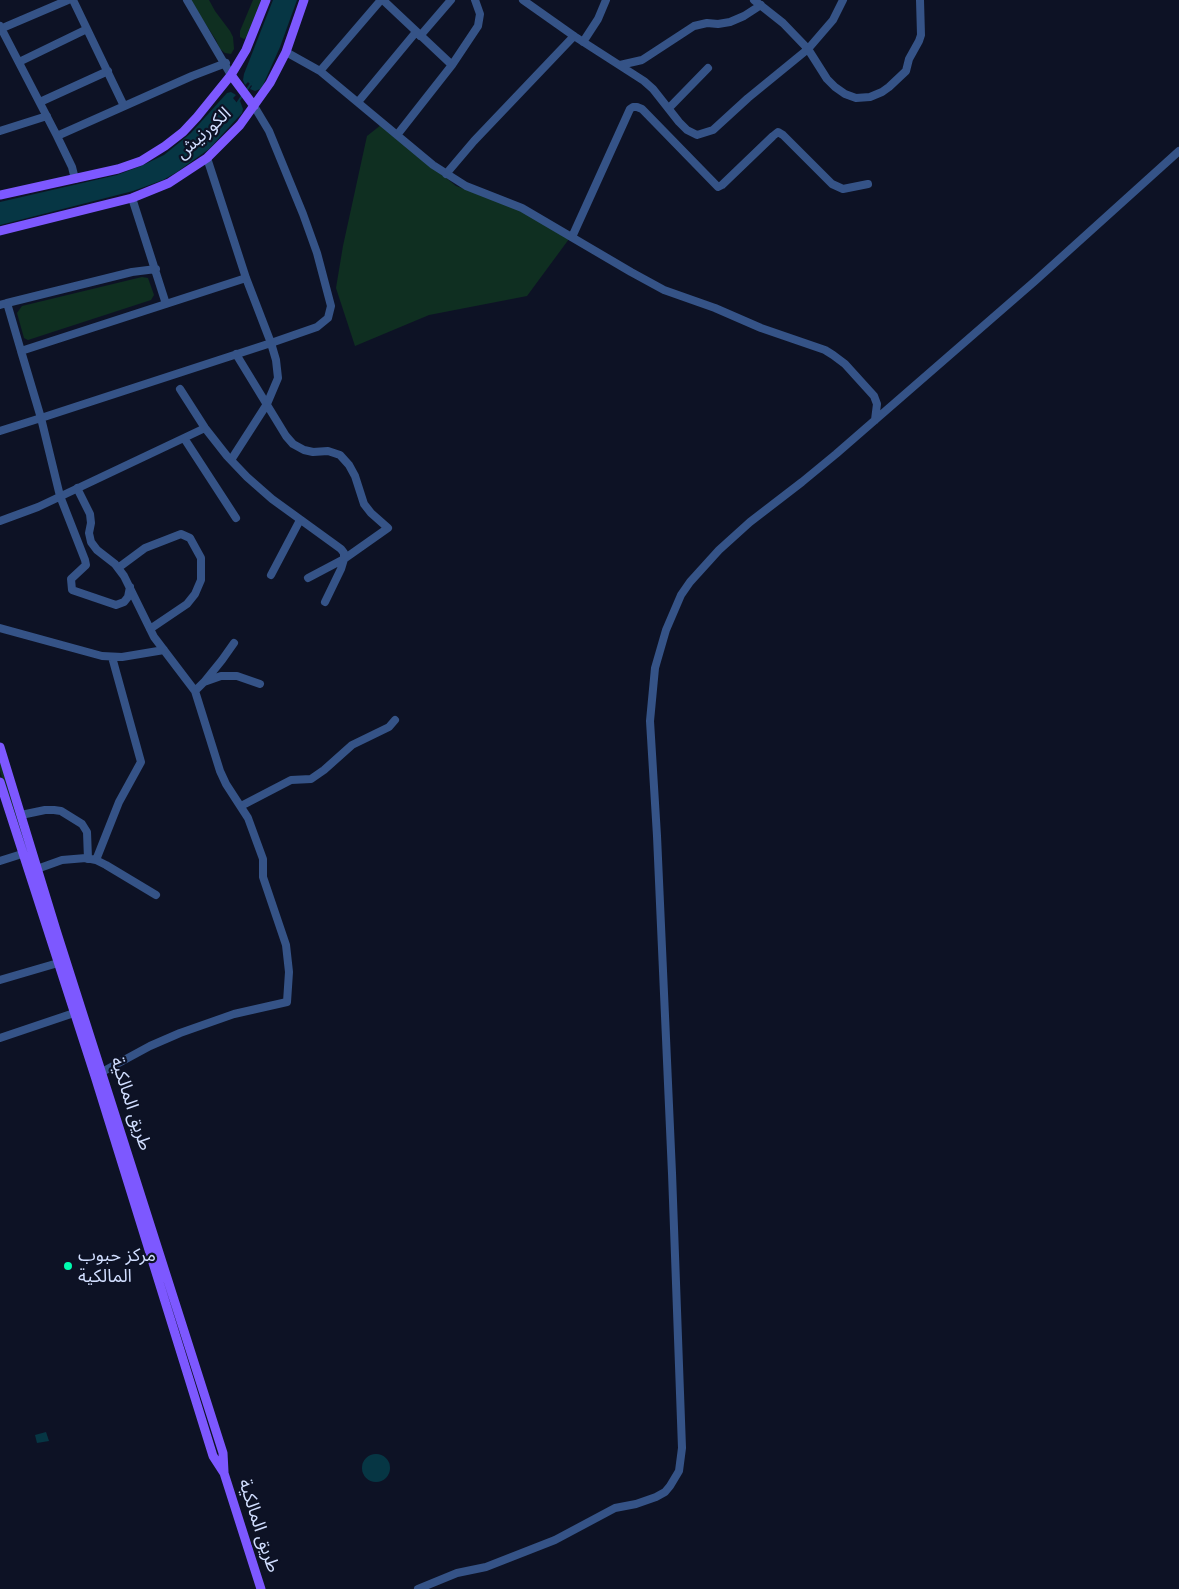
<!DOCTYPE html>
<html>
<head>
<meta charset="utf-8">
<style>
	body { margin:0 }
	canvas { display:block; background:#0d1225 }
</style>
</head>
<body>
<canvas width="1179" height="1589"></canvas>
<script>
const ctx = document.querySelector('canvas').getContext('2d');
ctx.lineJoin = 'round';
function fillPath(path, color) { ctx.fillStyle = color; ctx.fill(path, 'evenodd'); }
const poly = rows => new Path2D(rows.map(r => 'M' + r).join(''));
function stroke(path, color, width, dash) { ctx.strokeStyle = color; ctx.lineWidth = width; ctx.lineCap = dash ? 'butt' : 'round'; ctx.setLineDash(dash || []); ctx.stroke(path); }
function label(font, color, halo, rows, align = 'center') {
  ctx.font = font + ' Roboto,"Noto Sans Arabic",sans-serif'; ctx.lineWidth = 4.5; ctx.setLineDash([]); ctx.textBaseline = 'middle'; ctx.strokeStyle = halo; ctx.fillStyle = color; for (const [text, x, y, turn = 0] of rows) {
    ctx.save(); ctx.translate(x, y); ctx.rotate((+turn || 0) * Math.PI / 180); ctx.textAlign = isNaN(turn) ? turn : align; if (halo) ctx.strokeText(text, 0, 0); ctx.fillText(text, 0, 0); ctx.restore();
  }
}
fillPath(poly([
	[190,0,209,0,215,11,230,31,233,37,234,49,231,54,225,53,220,49,216,40],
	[253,0,261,0,247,37,244,39,240,37,240,31],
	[381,125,456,186,520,209,569,239,527,296,429,315,355,346,336,288,343,246,367,136],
	[142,277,148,278,154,295,151,300,28,340,24,338,17,313,22,306],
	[0,761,50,919,47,920,0,771]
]), '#0f2f21');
fillPath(poly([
	[273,0,297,0,280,47,263,85,260,89,255,91,250,89,252,86,248,82,245,85,243,80,244,74],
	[231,92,236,95,233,98,237,103,240,101,243,109,242,113,209,149,177,172,163,180,133,191,0,225,0,202,117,175,141,166,164,155,191,133,227,93],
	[46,1432,49,1441,37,1443,35,1435],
	'362 1468a14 14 0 1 1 28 0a14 14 0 1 1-28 0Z'
]), '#063644');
stroke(poly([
	[246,91,252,82],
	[236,105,242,96]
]), '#063644', 2);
stroke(poly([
	[73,0,124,106],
	[187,0,231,75],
	[383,0,452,65],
	[523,0,574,36,644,81,653,89,679,122,687,130,697,135,713,130,748,98,808,49,833,20,843,0],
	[754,0,783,23,808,49,827,79,835,87,845,94,856,98,870,97,882,92,889,87,906,71,909,59,919,41,921,35,920,0],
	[0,26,57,136,72,167,75,179],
	[0,29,68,0],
	[420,36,451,0],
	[583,42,598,19,606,0],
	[286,52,320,71,433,165,466,186,522,208,631,272,664,290,715,308,761,328,825,350,833,355,845,364,874,396,877,404,875,420],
	[19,62,87,29],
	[620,65,642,60,694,26,707,23,718,24,730,22,744,16,761,5],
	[320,71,381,0],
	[40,102,108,71],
	[358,102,416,32],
	[669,108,708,68],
	[0,131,47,116],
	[397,135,452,65,478,26,480,14,475,0],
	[57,136,192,76,226,63],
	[207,158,246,278,271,343,41,418,21,351,246,278],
	[446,174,474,141,574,36],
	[132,198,166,304],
	[572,237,630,109,633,107,637,107,642,109,718,187,722,185,773,136,778,132,783,135,832,184,843,189,868,184],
	[7,303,132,272,156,269],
	[0,305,7,303,21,351],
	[236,354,286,436,293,444,304,450,313,452,328,451,340,455,349,465,355,476,364,504,371,513,388,528,344,559,308,578],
	[180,389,205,428,227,456,247,477,272,499,341,549,344,553,344,559,341,569,325,602],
	[0,431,41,418,60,496,85,560,86,565,71,579,72,590,116,605,124,602,128,597,130,587],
	[184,438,236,518],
	[231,460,267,404,278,378,276,360,271,343,317,327,328,318,331,306,317,253,303,214,269,131,254,106],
	[77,488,90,514,91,523,89,533,91,542,97,550,115,564,124,576,154,637,195,691,220,771,226,784,248,818,263,859,263,877,286,945,289,972,287,1002,234,1014,180,1033,150,1046,102,1072],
	[0,521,38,507,205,428],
	[118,568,145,548,181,534,190,538,201,558,201,580,195,594,187,604,150,629],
	[271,575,300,520],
	[0,628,102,656,122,657,164,650],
	[205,681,222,660,234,643],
	[195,691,204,682,221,676,237,676,260,684],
	[241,806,291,780,311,779,324,770,352,745,389,727,395,720],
	[21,815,45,810,54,810,61,811,82,824,87,832,88,859],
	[96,860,119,802,141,762,112,657],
	[0,861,22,854],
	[37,869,62,860,86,858,96,860,106,865,156,895],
	[0,980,58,963],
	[0,1038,74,1013],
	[418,1589,457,1573,486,1567,555,1540,615,1508,636,1504,656,1497,665,1492,670,1486,679,1471,682,1448,672,1173,657,836,650,721,655,668,666,630,681,595,690,582,719,550,750,522,802,482,836,454,1035,281,1179,151]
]), '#355387', 8);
stroke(poly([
	[231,75,254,106],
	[0,195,118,169,141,161,165,146,183,132,197,117,231,75,246,50,266,0],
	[0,231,132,198,169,183,207,158,240,125,270,83,286,52,304,0],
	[0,747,56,930,223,1453,224,1472],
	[0,782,95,1076,213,1456,224,1473,261,1589]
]), '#7d58ff', 9);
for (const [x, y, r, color] of [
	[68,1266,5,"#00fcaf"]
]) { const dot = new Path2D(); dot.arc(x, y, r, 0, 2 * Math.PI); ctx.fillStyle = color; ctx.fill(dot); stroke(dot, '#0d1225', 2); }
label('18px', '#d1deff', '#0d1225', [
	["الكورنيش",204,134,-42],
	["طريق المالكية",130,1104,72],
	["طريق المالكية",258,1526,72]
]);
label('18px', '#d1deff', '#0d1225', [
	["مركز حبوب",78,1256],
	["المالكية",78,1277]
], 'left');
</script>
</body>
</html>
